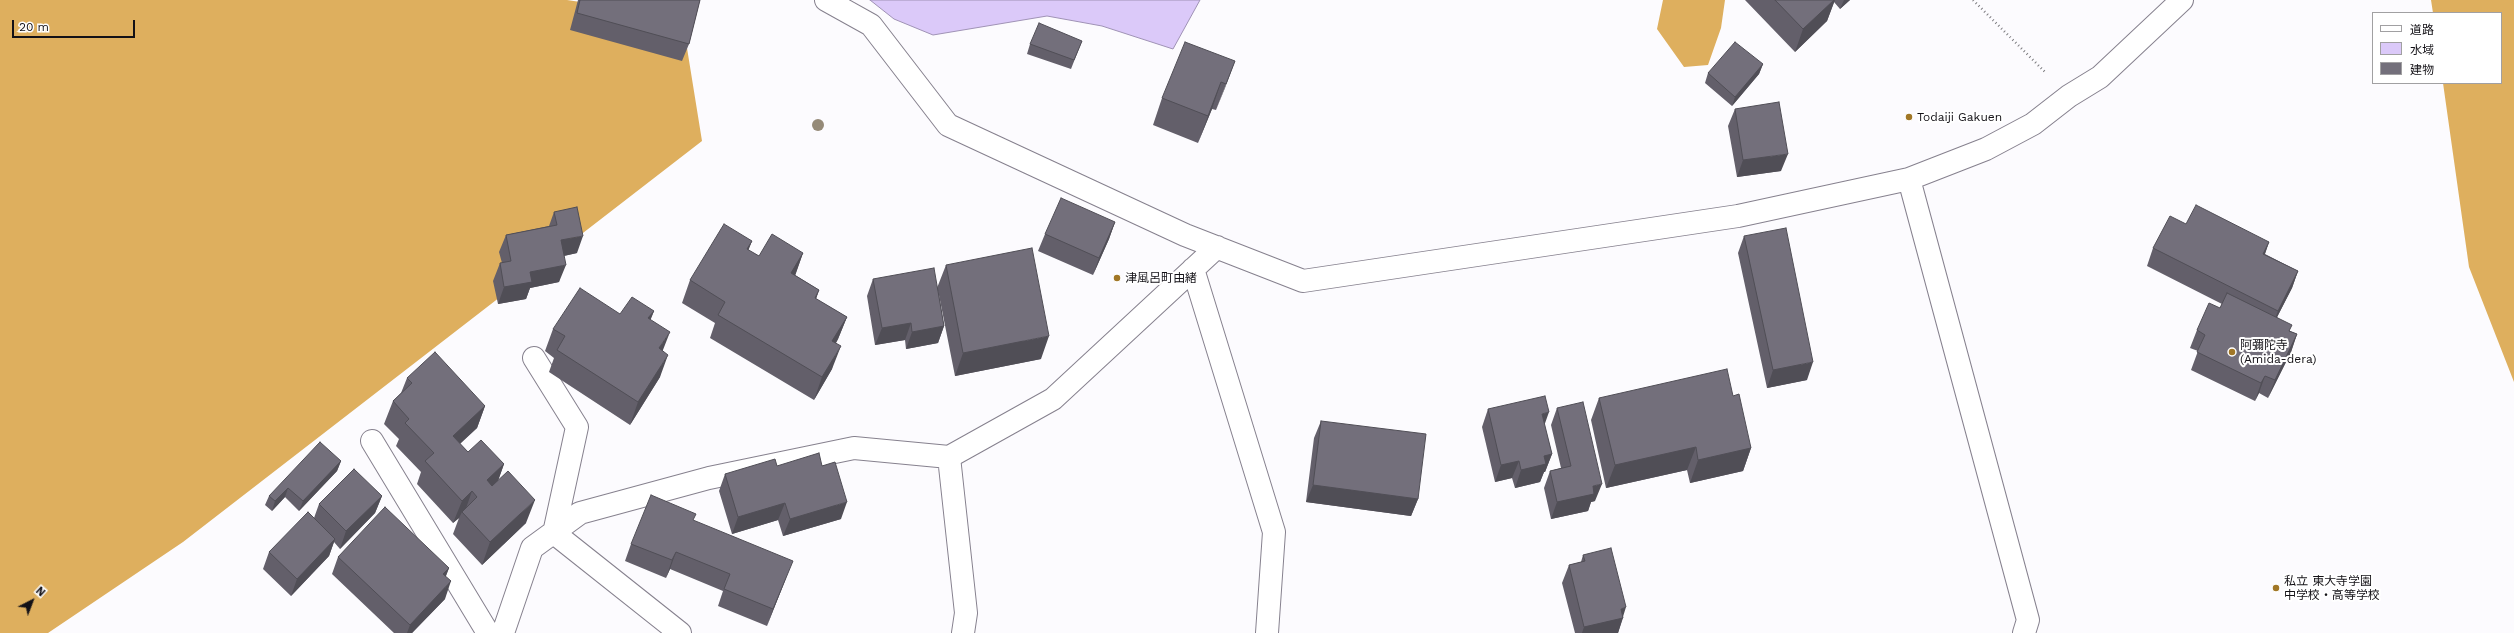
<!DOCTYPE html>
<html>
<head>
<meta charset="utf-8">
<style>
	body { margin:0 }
	#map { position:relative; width:2514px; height:633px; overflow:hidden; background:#fcfbfe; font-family:"Work Sans","Noto Sans JP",sans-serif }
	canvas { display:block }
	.legend { position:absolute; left:2372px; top:12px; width:130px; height:72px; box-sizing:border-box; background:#fff; border:1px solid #a1a0a2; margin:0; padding:5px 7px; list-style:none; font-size:12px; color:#131116 }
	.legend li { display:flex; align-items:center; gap:8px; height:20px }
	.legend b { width:20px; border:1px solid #a1a0a2 }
	.north { position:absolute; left:12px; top:581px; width:40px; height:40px; -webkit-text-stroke:3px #fff; paint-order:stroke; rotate:42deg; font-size:11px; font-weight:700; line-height:16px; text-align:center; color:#131116 }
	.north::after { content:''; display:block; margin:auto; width:14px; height:18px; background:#131116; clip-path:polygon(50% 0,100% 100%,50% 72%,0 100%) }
	.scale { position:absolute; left:12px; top:20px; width:123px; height:18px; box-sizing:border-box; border:2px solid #131116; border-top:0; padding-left:5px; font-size:12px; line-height:14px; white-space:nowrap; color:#131116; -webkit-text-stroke:3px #fff; paint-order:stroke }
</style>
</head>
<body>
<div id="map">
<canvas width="2514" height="633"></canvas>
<ul class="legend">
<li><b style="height:5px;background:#fff"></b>道路</li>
<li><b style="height:11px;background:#dbc9f9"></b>水域</li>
<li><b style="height:11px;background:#736f7b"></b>建物</li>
</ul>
<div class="north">N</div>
<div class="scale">20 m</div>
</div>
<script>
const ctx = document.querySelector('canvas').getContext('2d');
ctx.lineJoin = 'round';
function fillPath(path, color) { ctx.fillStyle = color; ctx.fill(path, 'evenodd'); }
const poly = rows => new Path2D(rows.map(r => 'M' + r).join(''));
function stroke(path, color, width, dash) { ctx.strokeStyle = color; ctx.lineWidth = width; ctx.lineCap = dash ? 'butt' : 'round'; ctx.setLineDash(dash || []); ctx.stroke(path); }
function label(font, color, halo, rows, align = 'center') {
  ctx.font = font + ' "Work Sans","Noto Sans JP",sans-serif'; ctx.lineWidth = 4; ctx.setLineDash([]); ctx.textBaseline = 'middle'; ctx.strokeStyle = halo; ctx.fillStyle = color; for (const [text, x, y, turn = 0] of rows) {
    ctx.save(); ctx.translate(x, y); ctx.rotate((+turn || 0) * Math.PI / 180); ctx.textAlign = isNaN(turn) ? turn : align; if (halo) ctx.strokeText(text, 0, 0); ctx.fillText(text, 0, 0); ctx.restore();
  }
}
fillPath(poly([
	[0,0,567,0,682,17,702,141,183,542,48,633,0,633],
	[1663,0,1725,0,1721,28,1708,65,1684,67,1657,29],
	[2431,0,2514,0,2514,382,2469,267,2443,83,2501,83,2501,13,2433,13]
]), '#deaf5e');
const water = poly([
	[870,0,1200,0,1173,49,1102,26,1047,16,933,35,894,19,870,0]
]);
fillPath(water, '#dbc9f9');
stroke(water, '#9f92b5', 1);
const minor = poly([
	[826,0,871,25,948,125,1185,235,1303,281,1738,216,1909,179,1986,149,2033,124,2069,96,2100,77,2182,0],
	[1909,179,2028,620,2024,633],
	[1193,269,1274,532,1267,633],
	[534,358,577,427,554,533,680,633],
	[372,441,488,633],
	[949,457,966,613,963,633],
	[503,633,532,548,580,513,709,478,854,448,949,457,1053,399,1217,247]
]);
stroke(minor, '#86818e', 24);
stroke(poly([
	[1973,0,2045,72]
]), '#7f7e82', 2.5, [1, 3]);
stroke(minor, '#fff', 22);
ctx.fillStyle = '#958a78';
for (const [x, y] of [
	[818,125]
]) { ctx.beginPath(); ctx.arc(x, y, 6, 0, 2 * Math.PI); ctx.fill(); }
fillPath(poly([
	[578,0,700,0,689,44,682,61,570,30],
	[1745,0,1850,0,1840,9,1834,2,1827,21,1795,52],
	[1082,41,1071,69,1027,54,1030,44],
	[1235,61,1216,110,1212,109,1198,143,1153,125,1162,98],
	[1763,64,1759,74,1732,106,1705,83,1708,73],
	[1735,109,1781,171,1737,177,1728,126],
	[554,212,577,253,564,256,559,282,530,288,526,299,498,304,493,281,500,263,502,263,499,252,506,235,549,226],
	[1115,222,1109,239,1093,275,1038,251,1045,234],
	[2186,224,2269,242,2265,254,2298,271,2292,288,2277,317,2290,331,2297,334,2291,352,2268,398,2259,393,2255,401,2191,370,2198,351,2190,348,2197,330,2220,308,2222,304,2147,266,2153,248],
	[1744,236,1807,380,1767,388,1738,253],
	[752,241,748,250,759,256,803,253,795,275,819,290,816,299,847,317,838,339,836,343,832,369,814,400,710,338,715,323,682,303,690,280],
	[946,265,1041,359,955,376,938,290,944,326,938,343,906,349,905,340,875,345,867,296,873,279,937,288],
	[654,311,650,320,663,351,660,377,630,425,549,372,554,358,545,351,553,329,620,314],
	[407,378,485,406,477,428,460,444,468,452,504,464,498,480,526,523,482,565,453,534,459,518,453,523,417,484,421,472,396,446,399,439,384,424,393,401,401,393],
	[1733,396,1751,448,1743,471,1690,483,1687,470,1606,488,1591,420,1599,398],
	[1557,408,1595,501,1591,502,1588,511,1551,519,1544,488,1550,471,1561,468,1551,425],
	[1488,409,1544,424,1552,454,1545,472,1544,472,1540,482,1515,488,1512,478,1495,482,1482,427],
	[1321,421,1418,499,1411,516,1306,502,1314,438],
	[341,461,337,471,299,511,285,497,272,511,265,505,269,496],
	[777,466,822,466,841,519,783,536,778,520,732,534,719,491,725,474],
	[382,496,375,513,340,549,334,542,329,556,291,596,263,569,269,552,314,518,319,504],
	[693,521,786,578,767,626,718,606,723,591,670,569,666,578,625,561,631,544],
	[1583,555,1623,617,1623,618,1618,633,1575,633,1562,583,1569,565,1581,562],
	[338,557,449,568,446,576,445,599,412,633,394,633,332,574]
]), '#635f6a');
fillPath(poly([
	[1834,0,1835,0,1827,21,1795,52,1803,29],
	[1844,0,1850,0,1840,9],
	[1235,61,1225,88,1216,110,1226,84],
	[1763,64,1759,74,1732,106,1735,97],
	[1221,82,1212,109,1198,143,1208,116],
	[1788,154,1781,171,1737,177,1743,160],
	[1115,222,1109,239,1093,275,1099,258],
	[583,236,577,253,554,258,561,240],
	[752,241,743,264,747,249],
	[2269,242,2263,259,2263,254],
	[803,253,795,276,791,273],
	[566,265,559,282,530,288,526,299,498,304,504,287,530,272],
	[2298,271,2292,288,2271,329,2278,311],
	[819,290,811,313,815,298],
	[654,311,645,334,648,318],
	[847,317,838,339,824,364,832,341],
	[911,323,905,340,875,345,882,328],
	[944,326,938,343,906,349,912,332],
	[670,332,661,355,659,348],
	[2297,334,2291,352,2268,398,2275,380],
	[1049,336,1041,359,955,376,963,353],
	[841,346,832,369,814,400,822,377],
	[668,355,660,377,630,425,638,402],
	[1813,362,1807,380,1767,388,1773,370],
	[2265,376,2259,393,2255,401,2261,383],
	[485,406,477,428,444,458,453,436],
	[1549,412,1543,429,1542,414],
	[1696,447,1687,470,1606,488,1615,465],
	[1751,448,1743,471,1690,483,1698,460],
	[1552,454,1545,472,1544,472,1540,482,1515,488,1521,470,1544,456],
	[341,461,337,471,299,511,303,501],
	[1519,461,1512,478,1495,482,1501,465],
	[504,464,496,487,479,503,487,480],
	[1602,484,1595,501,1591,502,1588,511,1551,519,1557,502,1593,486],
	[1313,485,1418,499,1411,516,1306,502],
	[288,488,285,497,272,511,275,501],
	[472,491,464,514,462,512,459,518,453,523,462,501],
	[382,496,375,513,340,549,346,531],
	[535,500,526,523,482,565,490,542],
	[847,502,841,519,783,536,790,519],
	[785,503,778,520,732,534,738,517],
	[335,539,329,556,291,596,297,579],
	[676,552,670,569,666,578,672,560],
	[793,561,786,578,767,626,773,609],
	[449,568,442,585,443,574],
	[451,581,445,599,412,633,407,633,410,625],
	[1626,607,1618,633,1582,633,1584,627,1621,609]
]), '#504e56');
const building = poly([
	[580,0,700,0,689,44,577,13,580,0],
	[1775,0,1834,0,1803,29,1775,0],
	[1039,23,1082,41,1074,60,1030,44,1039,23],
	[1185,42,1235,61,1226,84,1221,82,1208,116,1162,98,1185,42],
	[1735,42,1763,64,1735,97,1708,73,1735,42],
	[1779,102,1788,154,1743,160,1735,109,1779,102],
	[1061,198,1115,222,1099,258,1045,234,1061,198],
	[2196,205,2269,242,2263,254,2298,271,2278,311,2153,248,2170,216,2186,224,2196,205],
	[577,207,583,236,561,240,566,265,530,272,532,282,504,287,500,263,511,261,506,235,557,225,554,212,577,207],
	[724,224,752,241,747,249,759,256,772,234,803,253,791,273,819,290,815,298,847,317,832,341,841,346,822,377,718,315,725,302,690,280,724,224],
	[1786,228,1813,362,1773,370,1744,236,1786,228],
	[1032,248,1049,336,963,353,946,265,1032,248],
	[934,268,944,326,912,332,911,323,882,328,873,279,934,268],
	[580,288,620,314,632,297,654,311,648,318,670,332,659,348,668,355,638,402,557,350,565,336,553,329,580,288],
	[2227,293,2292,325,2289,331,2297,334,2275,380,2265,376,2261,383,2197,352,2205,335,2197,330,2209,303,2220,308,2227,293],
	[435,352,485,406,453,436,468,452,481,440,504,464,487,480,492,486,508,471,535,500,490,542,462,512,477,497,472,491,462,501,425,461,434,453,405,423,409,419,393,401,412,383,407,378,435,352],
	[1727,369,1733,396,1739,394,1751,448,1698,460,1696,447,1615,465,1599,398,1727,369],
	[1545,396,1549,412,1542,414,1552,454,1544,456,1546,464,1521,470,1519,461,1501,465,1488,409,1545,396],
	[1583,402,1602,484,1593,486,1594,494,1557,502,1550,471,1571,466,1557,408,1583,402],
	[1321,421,1426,434,1418,499,1313,485,1321,421],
	[320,442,341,461,303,501,288,488,275,501,269,496,320,442],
	[819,453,822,466,835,462,847,502,790,519,785,503,738,517,725,474,775,459,777,466,819,453],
	[354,469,382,496,346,531,319,504,354,469],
	[651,495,696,514,693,520,793,561,773,609,724,589,730,574,676,552,672,560,631,544,651,495],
	[385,507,449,568,443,574,451,581,410,625,338,557,385,507],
	[308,512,335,539,297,579,269,552,308,512],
	[1611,548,1626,607,1621,609,1623,618,1584,627,1569,565,1585,561,1583,555,1611,548]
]);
fillPath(building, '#736f7b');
stroke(building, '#504e56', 1);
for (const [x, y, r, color] of [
	[1909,117,4,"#a17726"],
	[1117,278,4,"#a17726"],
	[2232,352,4,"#a17726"],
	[2276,588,4,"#a17726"]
]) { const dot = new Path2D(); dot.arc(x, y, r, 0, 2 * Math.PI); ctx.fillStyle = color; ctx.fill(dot); stroke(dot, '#fff', 1.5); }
label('12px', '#131116', '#fff', [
	["Todaiji Gakuen",1917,117],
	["津風呂町由緒",1125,278],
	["阿彌陀寺",2240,345],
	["(Amida-dera)",2240,359],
	["私立 東大寺学園",2284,581],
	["中学校・高等学校",2284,595]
], 'left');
</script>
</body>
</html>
